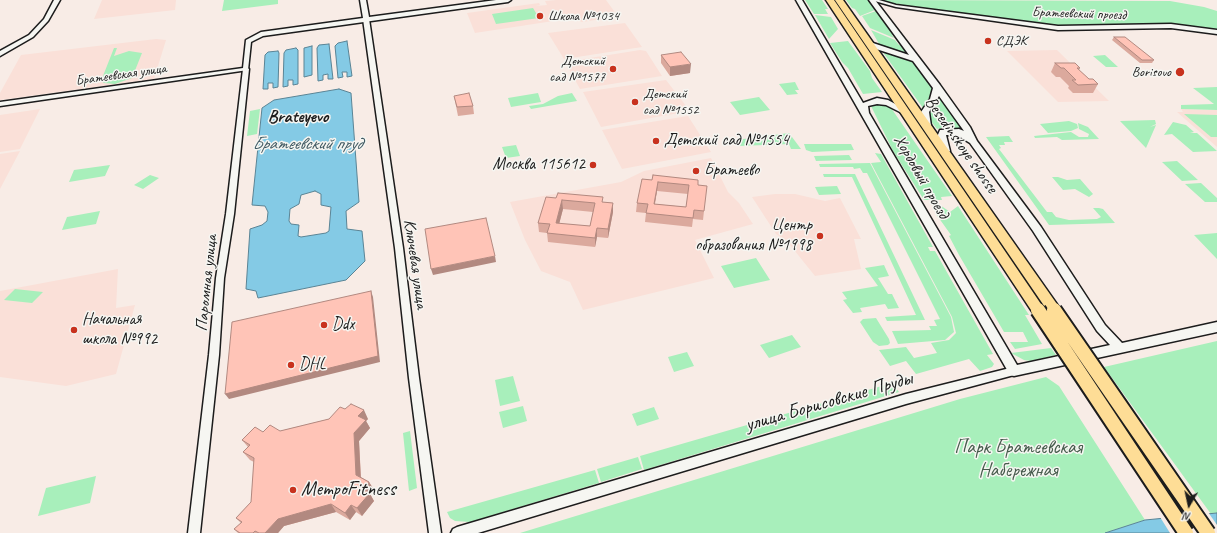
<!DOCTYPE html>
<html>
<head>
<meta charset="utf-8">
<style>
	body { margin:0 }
	#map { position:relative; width:1217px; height:533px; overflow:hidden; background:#f8ece6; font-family:Caveat,sans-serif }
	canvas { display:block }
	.north { position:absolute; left:1169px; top:485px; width:40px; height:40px; -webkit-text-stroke:3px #f6f6f2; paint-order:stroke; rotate:189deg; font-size:11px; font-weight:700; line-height:16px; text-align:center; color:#1c1c1c }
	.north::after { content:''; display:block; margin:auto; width:14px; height:18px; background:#1c1c1c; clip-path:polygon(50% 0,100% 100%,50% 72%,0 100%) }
</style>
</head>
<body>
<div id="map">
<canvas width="1217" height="533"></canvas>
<div class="north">N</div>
</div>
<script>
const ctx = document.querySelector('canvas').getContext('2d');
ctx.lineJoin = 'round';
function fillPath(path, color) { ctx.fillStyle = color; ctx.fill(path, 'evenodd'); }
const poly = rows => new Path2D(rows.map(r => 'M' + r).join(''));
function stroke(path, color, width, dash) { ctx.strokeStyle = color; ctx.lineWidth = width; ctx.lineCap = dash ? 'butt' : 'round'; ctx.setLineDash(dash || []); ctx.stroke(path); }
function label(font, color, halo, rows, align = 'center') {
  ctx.font = font + ' Caveat,sans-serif'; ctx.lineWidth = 3; ctx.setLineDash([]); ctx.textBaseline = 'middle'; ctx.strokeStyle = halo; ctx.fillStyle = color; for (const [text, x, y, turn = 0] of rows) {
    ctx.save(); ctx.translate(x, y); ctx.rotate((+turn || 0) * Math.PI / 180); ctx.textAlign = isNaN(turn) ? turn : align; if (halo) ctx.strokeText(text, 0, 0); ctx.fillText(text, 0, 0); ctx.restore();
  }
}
fillPath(poly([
	[102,0,176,0,175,10,94,19],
	[556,0,606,0,614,11,612,14,614,17,582,22,573,18,475,33,467,13,539,3,540,5,536,6,547,5,545,1],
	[625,23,642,47,564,59,548,33],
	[156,39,166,40,154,79,0,100,0,93,21,55],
	[640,50,646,51,662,76,580,89,565,62],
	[1057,50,1109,101,1058,102,1007,51],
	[666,80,690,111,601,127,583,92],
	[40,109,20,149,0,152,0,115],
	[1181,109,1217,110,1217,147,1177,112,1183,112],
	[688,116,711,152,622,169,602,130],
	[20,151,0,189,0,154],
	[711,158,728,192,739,203,753,224,695,240,714,278,583,310,570,282,541,271,525,240,510,202,621,182,644,171],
	[775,194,795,194,825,201,840,198,861,239,854,239,861,269,815,276,786,240,776,234,752,197],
	[118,269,116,308,135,305,116,374,66,386,0,377,0,291]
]), '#fae0d8');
fillPath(poly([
	[224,0,278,0,278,4,222,11],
	[805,0,822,0,828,9,825,9,828,14,814,14],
	[846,0,868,0,875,10,860,16,855,9,852,8],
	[884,0,1170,1,1204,7,1217,11,1217,30,1176,24,1062,27,1039,25,888,3],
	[533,8,539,18,496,24,492,14],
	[876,11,893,35,892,35,894,38,870,28,862,16],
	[815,15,831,17,838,29,829,39],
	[871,30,895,40,899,45,902,45,911,56,882,49],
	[848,41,870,71,872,78,882,92,863,94,848,68,842,62,830,43],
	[114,48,117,48,114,56,129,51,142,53,132,78,115,84,104,83,101,81],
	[882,51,913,60,935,91,923,108],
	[1105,55,1118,67,1106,67,1093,56],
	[795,82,799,90,795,90,798,94,787,95,779,84],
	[1217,87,1217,110,1181,109,1181,105,1214,104,1193,88],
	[538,93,541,102,511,107,508,98],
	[572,93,577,101,531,109,529,106,543,104,558,96],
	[759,97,770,110,740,115,730,102],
	[940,98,962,128,960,129,946,127,937,129,927,116],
	[875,103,889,105,952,196,941,197,942,200,924,200,893,151,872,108,871,106],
	[260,109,257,134,247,136,250,111],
	[1184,114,1217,115,1217,137,1211,137],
	[1155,120,1156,124,1150,127,1156,125,1146,148,1120,121],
	[1069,121,1077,124,1078,128,1071,131,1048,133,1040,124],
	[1173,122,1186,125,1194,132,1190,133,1197,133,1217,151,1193,152,1172,134,1164,135],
	[1078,123,1088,127,1099,139,1062,140,1057,137,1035,138,1034,136,1071,132,1079,137,1088,137,1089,134,1079,129],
	[789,133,801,149,791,149,789,144,740,146,736,140],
	[1009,136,1013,142,1004,142,1005,145,999,145,1001,148,999,149,1047,212,1052,212,1056,217,1069,220,1097,219,1101,217,1093,208,1099,208,1103,209,1115,223,1049,225,986,137],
	[804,144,851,144,854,150,812,152,806,150],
	[516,145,520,156,506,158,502,147],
	[875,153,881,154,933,247,928,247,930,251,935,251,993,354,987,355,994,364,992,367,980,371,969,359,916,374,906,361,890,366,879,350,906,347,914,358,937,353,931,343,949,340,956,333,952,317,871,163,881,162],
	[849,155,852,160,816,161,814,156],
	[1177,161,1198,180,1182,181,1162,162],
	[870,163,951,317,954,332,945,340,898,344,892,331,931,330,929,326,937,326,934,320,940,319,867,173,863,173,860,168,854,169,853,167,820,167,819,164],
	[110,165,105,176,69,182,74,170],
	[823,174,855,174,925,320,887,321,885,317,916,315,852,177,824,177],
	[150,175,159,178,143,189,134,185],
	[1052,177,1058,177,1067,180,1080,179,1093,194,1089,197,1075,189,1063,190],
	[1201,183,1217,198,1217,202,1205,202,1185,184],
	[837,186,841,194,819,195,815,187],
	[937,203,950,212,958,206,1029,315,1025,315,1042,344,1015,349,1010,342,1028,342,1023,332,1004,332,959,255,949,236,951,235,936,214],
	[100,211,96,224,62,230,67,217],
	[1217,233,1217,259,1194,235],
	[756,258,770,280,734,288,721,266],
	[884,265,889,276,878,278,888,294,892,294,899,308,888,309,885,304,860,308,862,312,853,313,843,300,847,299,842,292,878,286,865,268],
	[15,289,43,292,32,303,4,300],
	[876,318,889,339,890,343,888,345,879,346,873,342,860,322,863,319],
	[792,335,801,347,769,358,760,345],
	[1217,341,1217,513,1211,514,1104,367],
	[1051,348,1056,355,1031,361,1024,360,1011,353],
	[687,352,694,366,674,372,668,357],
	[513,376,520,401,500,406,495,380],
	[1046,377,1059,386,1145,520,1105,533,520,533,960,399],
	[892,383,899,392,644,470,640,456],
	[523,406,527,421,503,428,499,412],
	[654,407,659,419,637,426,632,414],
	[410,431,417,488,409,491,403,433],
	[638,457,642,469,601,482,597,469],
	[595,470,599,483,470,522,455,521,450,518,447,512],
	[96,476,90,503,38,516,46,488]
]), '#a8efbb');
const water = poly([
	[347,41,352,76,347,77,347,72,342,72,343,77,338,78,335,46,338,43,347,41],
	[329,44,333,79,328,79,328,74,323,75,323,80,318,81,317,48,319,45,329,44],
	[312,46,312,75,304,77,304,48,312,46],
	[296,48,298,50,298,84,293,85,293,80,288,80,288,86,283,87,284,53,286,50,296,48],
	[278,51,279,53,278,87,273,88,273,83,268,83,268,89,263,89,265,55,268,52,278,51],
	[339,89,351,93,359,202,346,211,347,229,362,231,365,261,346,280,258,298,256,291,246,289,250,229,262,225,267,221,268,212,265,206,252,205,262,108,274,100,339,89],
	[315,191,321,194,321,205,331,207,329,231,326,233,301,237,298,236,299,225,291,224,289,221,290,209,299,204,301,195,315,191],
	[1217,513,1217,533,1105,533,1145,520,1217,513]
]);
fillPath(water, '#84cae5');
stroke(water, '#5a8495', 1);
fillPath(poly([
	[1208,512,1217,525,1217,533,1170,533,1160,517]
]), '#f8ece6');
const minor = poly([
	[871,0,879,0,896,5,1058,26,1171,24,1217,30,1217,34,1171,28,1058,30,896,7,871,0],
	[366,17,369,19,403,248,419,378,441,533,429,533,409,378,395,248,363,19,366,17],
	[246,67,249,69,234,214,224,278,219,355,200,533,188,533,209,355,216,278,226,214,243,69,246,67]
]);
const tertiary = poly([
	[54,0,60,0,48,21,33,37,0,56,0,51,29,35,44,19,54,0],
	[360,0,366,0,369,17,496,0,511,0,508,2,263,36,251,42,248,70,0,106,0,102,243,68,246,40,261,32,363,18,360,0],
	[1014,367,1018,368,1019,371,1018,374,1014,375,906,404,478,533,451,533,453,529,457,527,906,394,1014,367]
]);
const secondary = poly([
	[796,0,802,0,863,103,877,98,888,100,908,111,904,114,886,105,877,104,868,106,869,113,1017,365,1110,345,1097,331,1033,231,970,143,957,135,946,135,950,151,945,154,940,151,937,137,940,130,959,129,964,131,939,96,929,112,931,126,930,128,924,128,921,112,930,99,933,88,913,61,867,46,867,42,870,42,909,55,869,0,875,0,940,85,970,127,977,141,1041,227,1105,325,1122,343,1217,322,1217,332,1014,376,1010,375,796,0]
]);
const primary = poly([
	[826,0,834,0,1043,307,1044,310,1043,313,1038,315,1033,313,826,0],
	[835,0,843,0,1059,307,1060,310,1059,313,1054,315,1049,313,835,0]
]);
stroke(minor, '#1c1c1c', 3);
stroke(tertiary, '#1c1c1c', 3);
stroke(secondary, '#1c1c1c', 3);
stroke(primary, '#1c1c1c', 3);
fillPath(minor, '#f6f6f2');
fillPath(tertiary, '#f6f6f2');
fillPath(secondary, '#f6f6f2');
fillPath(primary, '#fedd96');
const primaryBridge = poly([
	[1038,310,1186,533],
	[1054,310,1208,533]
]);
stroke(primaryBridge, '#1c1c1c', 18, []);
stroke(primaryBridge, '#fedd96', 14);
fillPath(poly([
	[1114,37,1154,60,1152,63,1140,63,1112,40],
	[661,55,690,73,670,76,661,63],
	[1055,63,1080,68,1079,70,1089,79,1098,84,1093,93,1073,93,1068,88,1069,86,1060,77,1056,77,1051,72],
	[454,96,473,106,474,114,458,116],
	[652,180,698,185,704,211,703,220,693,219,692,227,645,222,646,213,636,212,637,203],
	[657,191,688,194,686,207,655,204],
	[556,198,613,203,613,212,608,238,597,237,595,247,548,242,547,233,539,232,538,223],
	[563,209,593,212,590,226,559,224],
	[345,409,368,419,366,421,370,428,359,441,361,477,369,482,374,490,370,494,374,501,362,516,356,512,350,520,336,512,284,526,278,533,238,533,234,529,241,523,236,518,251,502,254,462,250,460,243,452,248,447,242,440,263,432,280,431,329,419]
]), '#dba99d');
fillPath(poly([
	[691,64,690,73,670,76,670,67],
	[658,182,657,191,653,213,654,204],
	[562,200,563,209,557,232,556,223],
	[613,203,613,212,608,238,608,229],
	[597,228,597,237,595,247,595,238],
	[495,256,496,262,433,275,431,269],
	[371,291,373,297,380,362,229,399,225,394],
	[364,410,368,419,366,421,370,428,359,441,361,483,356,475,354,433,358,416],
	[369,482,374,490,370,494,374,501,362,516,357,508,364,490],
	[331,504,336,512,284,526,278,533,265,533,278,519],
	[351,505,356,512,350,520,345,513]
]), '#b28980');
const building = poly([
	[1114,37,1125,37,1154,60,1142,60,1114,37],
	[681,52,691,64,670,67,661,55,681,52],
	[1055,63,1075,63,1080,68,1077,68,1089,79,1093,79,1098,84,1078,85,1072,80,1076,80,1064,68,1061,68,1055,63],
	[469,93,473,106,457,107,454,96,469,93],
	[653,175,698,180,698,185,707,186,704,211,694,210,693,218,646,213,648,204,637,203,642,179,652,180,653,175],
	[658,182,689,185,686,207,654,204,658,182],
	[558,193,603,197,602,202,613,203,608,229,597,228,595,238,547,233,550,224,538,223,546,197,556,198,558,193],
	[562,200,595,203,590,226,556,223,562,200],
	[486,218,495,256,431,269,425,229,486,218],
	[371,291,378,356,225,394,232,322,371,291],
	[351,404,364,410,358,416,366,420,354,433,356,475,369,482,364,490,370,493,357,508,351,505,345,513,331,504,278,519,265,533,259,533,255,531,253,533,240,533,234,529,242,522,236,518,251,502,254,458,243,452,250,445,242,440,255,427,263,432,270,425,280,431,329,419,340,407,345,409,351,404]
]);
fillPath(building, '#ffc4b7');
stroke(building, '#b28980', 1);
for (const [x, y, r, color] of [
	[540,16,4,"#c8321e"],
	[988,41,4,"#c8321e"],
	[613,69,4,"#c8321e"],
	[1180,72,5,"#c8321e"],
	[635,102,4,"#c8321e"],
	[656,141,4,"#c8321e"],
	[593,165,4,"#c8321e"],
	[696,171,4,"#c8321e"],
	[820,236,4,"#c8321e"],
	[324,325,4,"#c8321e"],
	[74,330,4,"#c8321e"],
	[291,365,4,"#c8321e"],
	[293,490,4,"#c8321e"]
]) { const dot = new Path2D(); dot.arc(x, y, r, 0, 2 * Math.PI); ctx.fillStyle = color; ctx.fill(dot); stroke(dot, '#f6f6f2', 1.5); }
label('14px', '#1c1c1c', '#f6f6f2', [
	["Братеевский проезд",1079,14,2],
	["Братеевская улица",121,75,-8]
]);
label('14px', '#1c1c1c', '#f6f6f2', [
	["Школа №1034",548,16],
	["СДЭК",996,41],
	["Детский",605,61,"right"],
	["сад №1577",605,77,"right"],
	["Borisovo",1171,72,"right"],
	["Детский",643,94],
	["сад №1552",643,110]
], 'left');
label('17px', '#1c1c1c', '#f6f6f2', [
	["Детский сад №1554",664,141],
	["Москва 115612",585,165,"right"],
	["Братеево",704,171],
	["Центр",812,226,"right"],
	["образования №1998",812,246,"right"],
	["Начальная",82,320],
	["школа №992",82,340],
	["Ddx",332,325],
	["DHL",299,365]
], 'left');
label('17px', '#1c1c1c', '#f6f6f2', [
	["Besedinskoye shosse",961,145,55],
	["Хордовый проезд",921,177,60],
	["Ключевая улица",415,264,82],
	["Паромная улица",207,283,-84]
]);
label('bold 18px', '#1c1c1c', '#f6f6f2', [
	["Brateyevo",298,117]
]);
label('italic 18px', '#405962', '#f6f6f2', [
	["Братеевский пруд",307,144]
]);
label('20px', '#1c1c1c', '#f6f6f2', [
	["улица Борисовские Пруды",829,402,-16]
]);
label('20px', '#465b4c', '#f6f6f2', [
	["Парк Братеевская",1018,448],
	["Набережная",1018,471]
]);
label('20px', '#1c1c1c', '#f6f6f2', [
	["МетроFitness",301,490]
], 'left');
</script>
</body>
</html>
